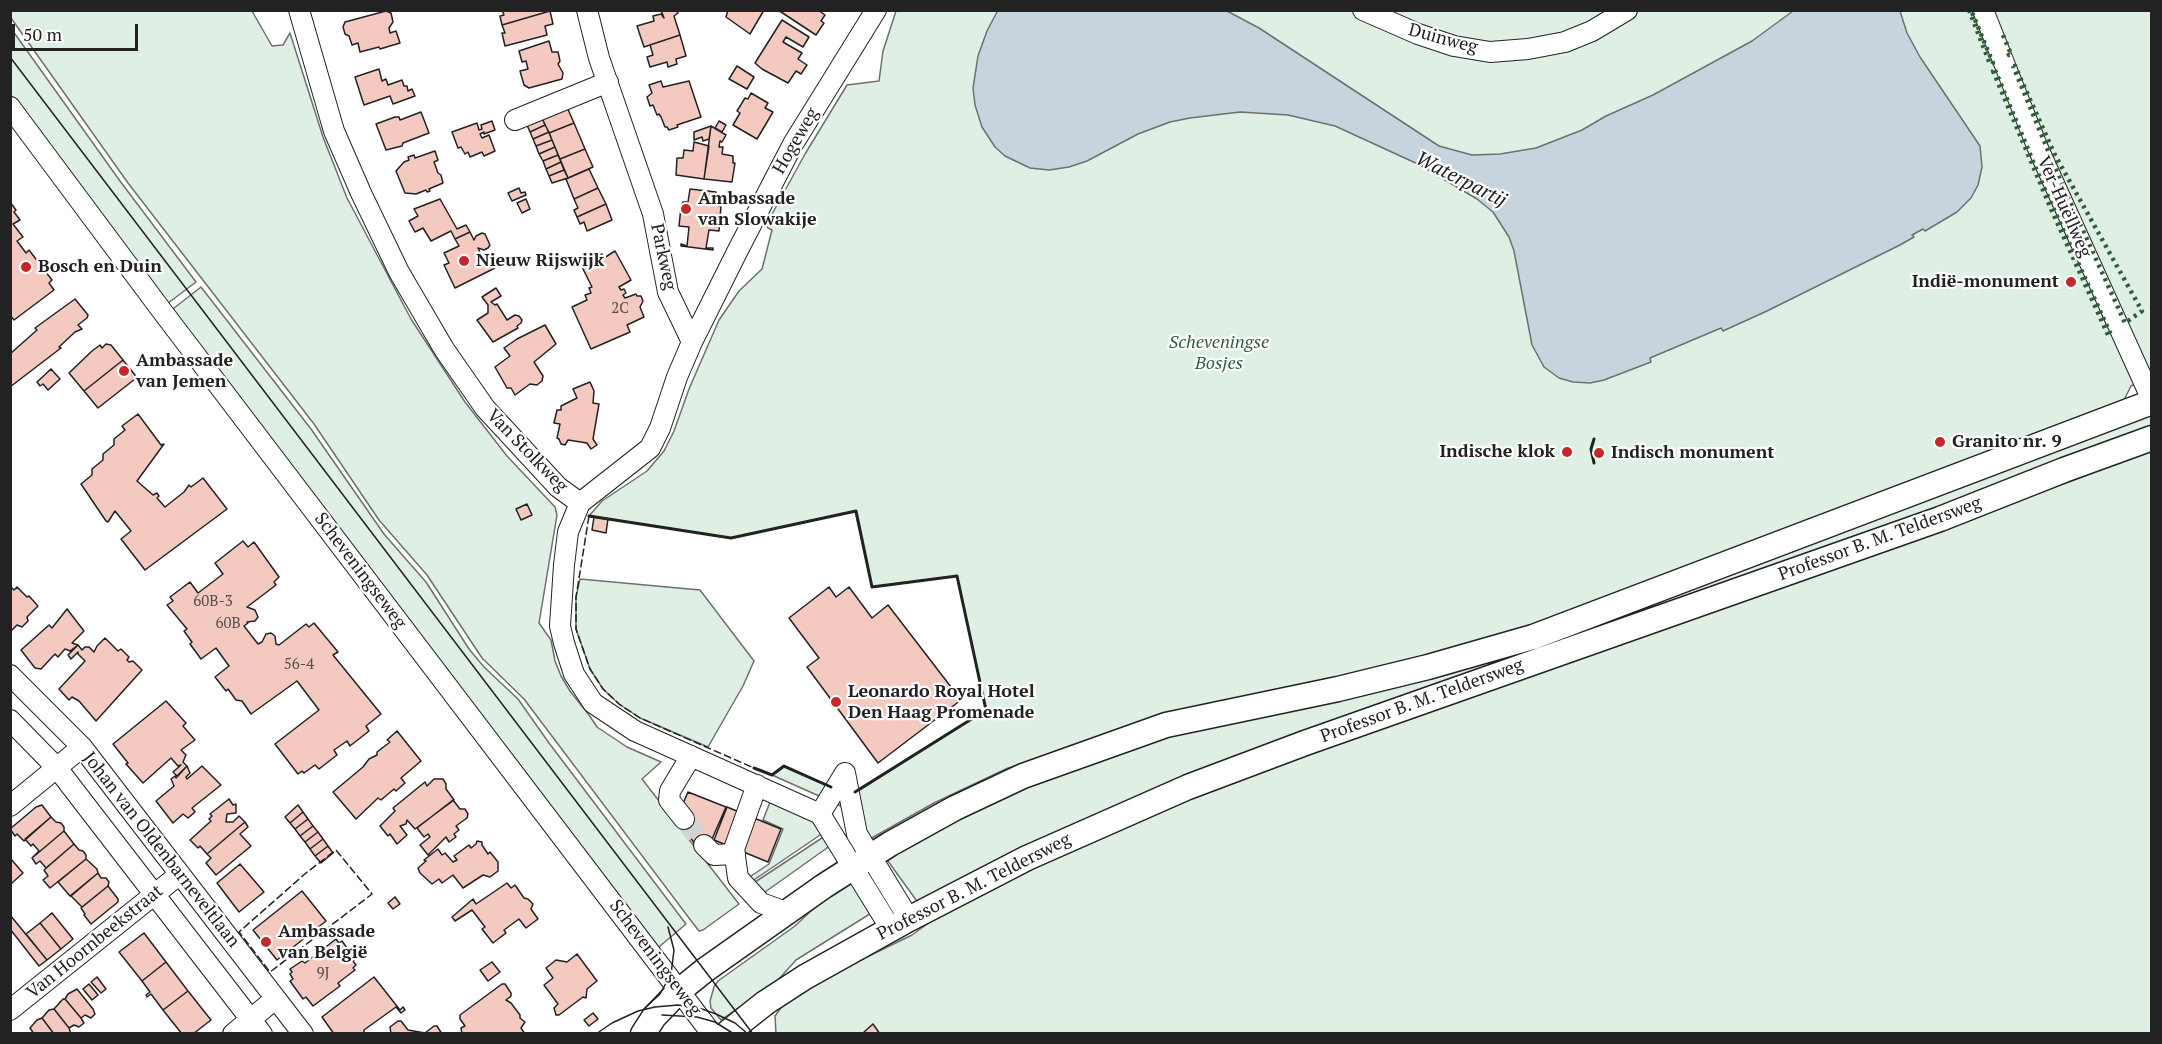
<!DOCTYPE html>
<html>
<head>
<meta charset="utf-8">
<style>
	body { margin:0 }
	#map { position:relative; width:2162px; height:1044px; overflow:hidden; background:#fff; font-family:"PT Serif",serif }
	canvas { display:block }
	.frame { position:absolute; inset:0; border:12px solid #222; pointer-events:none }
	.scale { position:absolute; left:12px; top:24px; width:126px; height:27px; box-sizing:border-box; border:3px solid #222; border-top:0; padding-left:8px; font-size:18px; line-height:21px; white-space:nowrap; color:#222; -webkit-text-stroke:4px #fff; paint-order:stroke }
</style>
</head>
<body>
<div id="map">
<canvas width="2162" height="1044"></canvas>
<div class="frame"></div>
<div class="scale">50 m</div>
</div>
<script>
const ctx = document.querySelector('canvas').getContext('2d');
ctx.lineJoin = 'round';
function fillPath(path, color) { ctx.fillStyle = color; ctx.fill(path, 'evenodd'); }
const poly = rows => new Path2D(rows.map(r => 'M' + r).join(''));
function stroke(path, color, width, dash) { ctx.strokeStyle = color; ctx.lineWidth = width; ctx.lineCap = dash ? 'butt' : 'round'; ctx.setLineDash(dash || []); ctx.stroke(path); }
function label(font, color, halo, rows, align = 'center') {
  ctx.font = font + ' "PT Serif",serif'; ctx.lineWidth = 4.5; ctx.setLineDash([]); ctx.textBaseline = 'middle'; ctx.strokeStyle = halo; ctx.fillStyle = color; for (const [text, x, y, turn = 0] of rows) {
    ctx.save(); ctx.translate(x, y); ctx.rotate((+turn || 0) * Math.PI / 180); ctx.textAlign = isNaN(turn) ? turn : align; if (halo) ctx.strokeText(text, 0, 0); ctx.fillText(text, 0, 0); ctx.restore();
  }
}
const green = poly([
	[11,10,252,11,272,46,283,45,290,33,323,137,347,198,411,319,465,402,507,456,555,507,557,515,539,623,551,640,555,661,561,676,570,691,589,715,597,727,627,747,661,762,642,779,739,904,703,930,699,931,692,922,524,699,482,658,427,575,379,520,314,424,128,183,11,18,11,10],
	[896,11,2151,11,2151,377,2131,386,2124,400,1533,625,1481,642,1008,768,934,803,870,839,852,813,837,804,772,775,784,767,850,796,986,710,957,576,872,587,855,511,731,538,589,516,602,501,647,471,664,451,674,431,689,389,719,320,739,291,762,269,772,230,768,228,766,225,805,154,847,85,879,81,883,51,896,11],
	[10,27,120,181,196,282,163,307,11,100,10,27],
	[201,287,311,429,384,534,426,582,469,649,484,667,518,699,549,743,686,924,653,952,169,312,201,287],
	[2151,412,2151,429,2076,458,1643,614,1640,605,2151,412],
	[2151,449,2151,1033,776,1034,775,1016,791,994,912,935,934,919,1034,868,1177,802,1311,751,2066,483,2151,449],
	[580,579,700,590,754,661,743,686,708,747,640,718,619,704,603,689,590,669,576,629,576,597,580,579],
	[1604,619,1606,626,919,904,885,857,988,802,1127,746,1604,619],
	[772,797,817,818,826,831,748,884,745,880,769,864,783,829,763,820,772,797],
	[828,834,834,843,758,897,749,886,828,834],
	[851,880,873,912,796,960,778,980,721,1020,711,1008,710,1001,714,987,718,981,795,926,832,891,851,880]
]);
fillPath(green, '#e0efe3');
stroke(green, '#6f6f6f', 1.5);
const water = poly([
	[998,10,1227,11,1259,28,1439,146,1472,155,1500,154,1536,148,1582,130,1606,116,1653,95,1752,41,1793,11,1900,11,1907,33,1920,57,1980,146,1982,167,1978,185,1971,198,1957,212,1925,231,1923,229,1912,235,1914,237,1900,245,1767,311,1723,331,1721,328,1650,358,1651,362,1604,380,1590,383,1573,382,1559,378,1544,367,1532,345,1514,251,1509,237,1493,212,1477,199,1420,165,1335,126,1288,115,1240,112,1190,118,1170,122,1138,134,1087,161,1069,167,1049,170,1030,168,1005,156,995,147,982,127,975,105,973,88,978,56,987,31,998,10]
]);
fillPath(water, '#c7d3dd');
stroke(water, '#6f6f6f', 1.5);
const building = poly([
	[502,10,549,10,550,11,502,25,500,16,504,15,502,10],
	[661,10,677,10,678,13,674,16,680,35,644,47,637,26,654,21,653,16,661,14,664,18,661,10],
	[728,10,764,10,750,34,726,17,728,10],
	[778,10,818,10,825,15,821,21,824,23,816,35,778,10],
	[386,11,391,13,393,22,389,28,390,33,396,31,400,43,380,49,379,47,360,52,358,43,352,45,349,36,345,34,343,27,345,22,386,11],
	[550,11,553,24,545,26,547,35,505,46,502,33,505,33,502,25,550,11],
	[782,20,809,37,803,47,786,37,783,42,802,53,798,59,807,65,801,74,796,71,788,83,762,69,755,63,782,20],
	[680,35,686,56,676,59,677,64,668,67,667,62,650,67,647,57,653,55,650,45,680,35],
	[549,41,552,52,558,52,560,61,558,64,563,73,562,79,529,88,524,85,520,71,528,69,526,61,522,62,519,51,549,41],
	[737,66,754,77,747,89,729,79,737,66],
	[379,69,382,81,386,79,388,85,402,80,404,86,407,86,408,91,412,89,415,96,393,104,390,96,364,105,355,77,379,69],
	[661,81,663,87,689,81,701,117,677,125,678,127,669,130,667,127,665,127,661,117,659,114,657,115,653,105,650,106,647,97,652,93,649,85,661,81],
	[751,93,768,103,765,108,773,112,757,139,733,125,740,113,737,111,745,98,748,99,751,93],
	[567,107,574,123,549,133,542,118,567,107],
	[421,112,429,133,403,143,402,146,386,150,376,124,395,117,399,117,400,120,421,112],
	[542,118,545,125,530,132,527,125,542,118],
	[492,121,495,130,484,134,484,132,480,134,482,138,489,135,495,151,484,156,482,152,470,157,468,152,465,154,461,147,458,148,452,132,477,123,479,130,482,129,481,125,492,121],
	[719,121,726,125,722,132,715,128,719,121],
	[574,123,585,149,560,159,549,133,574,123],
	[545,125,549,132,533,139,530,132,545,125],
	[711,126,726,135,722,142,720,141,719,147,723,147,722,154,733,156,733,163,735,163,732,182,704,179,711,126],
	[711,126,709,139,703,141,702,137,694,140,694,132,711,126],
	[549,132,552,140,536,146,533,139,549,132],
	[552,140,555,147,539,154,536,146,552,140],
	[694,142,709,146,704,179,676,175,677,158,683,158,684,150,693,151,694,142],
	[555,147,558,155,543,161,539,154,555,147],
	[585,149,593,167,568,178,560,159,585,149],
	[435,151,438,160,434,162,438,173,441,175,443,183,429,189,430,191,427,192,426,190,416,194,405,193,396,171,404,162,409,160,408,157,414,155,415,158,435,151],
	[558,155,561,162,546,169,543,161,558,155],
	[561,162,564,170,549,176,546,169,561,162],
	[589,169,598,188,574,199,566,179,589,169],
	[564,170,568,178,552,183,549,176,564,170],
	[519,188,521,193,525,192,526,195,512,201,508,193,519,188],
	[598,188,606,204,577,217,574,210,578,208,574,199,598,188],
	[690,189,716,192,715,205,721,206,719,231,709,230,706,248,713,248,713,250,681,246,681,244,687,246,689,227,679,226,681,207,683,202,688,202,690,189],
	[440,199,457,229,466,225,470,232,455,239,451,231,431,241,423,228,415,232,409,221,418,216,414,209,440,199],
	[526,199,530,209,522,213,517,203,526,199],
	[10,202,16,210,14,212,20,220,13,224,23,237,17,241,26,253,29,250,52,280,49,283,54,290,14,320,10,315,10,202],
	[606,204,612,220,587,231,584,222,580,224,577,217,606,204],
	[470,232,474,240,476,236,482,233,485,234,490,245,488,248,484,250,478,248,483,259,478,262,479,265,483,263,485,266,492,263,495,268,455,288,444,265,449,263,444,253,459,246,455,239,470,232],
	[615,251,631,280,619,287,621,290,624,289,626,293,623,295,625,298,636,294,637,296,641,296,643,301,640,307,644,317,627,325,630,332,591,349,572,307,587,300,585,295,591,293,589,288,592,287,581,265,602,254,604,258,615,251],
	[496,288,501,296,491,302,495,305,497,304,507,320,515,315,519,316,522,320,521,323,517,326,518,328,493,342,477,320,488,313,488,305,482,297,496,288],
	[75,299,88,315,87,318,78,325,82,329,75,332,59,347,61,348,10,387,10,354,37,330,35,328,75,299],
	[545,325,556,344,534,362,543,376,542,381,537,385,530,384,515,395,511,388,507,388,495,367,510,356,504,348,517,339,545,325],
	[106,344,111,345,123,360,84,391,69,373,92,351,100,345,102,348,106,344],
	[123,360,135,375,135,379,98,408,84,391,123,360],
	[51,369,60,379,48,390,43,384,40,386,37,382,51,369],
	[590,382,594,391,593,403,599,404,593,439,597,445,591,449,587,443,568,440,565,445,561,444,559,439,557,438,560,424,554,423,557,410,561,410,561,406,577,398,573,389,590,382],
	[138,414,161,445,164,444,137,481,153,495,157,493,159,496,157,498,165,507,184,492,189,485,191,487,203,478,227,509,145,570,121,539,131,531,115,511,108,522,106,521,81,484,92,475,92,469,103,460,103,454,114,445,114,439,125,430,122,426,138,414],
	[527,504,532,515,521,520,516,509,527,504],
	[594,517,608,519,606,533,592,530,594,517],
	[243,541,248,547,254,542,279,577,274,582,276,585,247,607,255,610,258,617,255,621,247,622,248,623,244,626,258,644,262,642,266,634,271,633,275,636,276,644,279,645,306,624,309,627,314,623,338,652,333,655,381,714,366,726,369,731,350,746,347,741,334,750,337,755,319,769,315,765,304,773,302,771,298,774,275,744,319,710,297,681,251,714,242,701,236,700,228,689,226,691,215,677,229,666,216,648,201,659,190,644,192,642,184,631,187,629,167,605,173,601,170,597,190,582,198,593,223,574,215,563,243,541],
	[10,586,14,590,17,587,27,597,29,596,38,606,27,617,28,621,22,627,17,625,10,632,10,586],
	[829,587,836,597,849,587,872,618,888,605,961,700,878,763,807,667,819,658,789,618,829,587],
	[67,609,84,631,72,643,78,645,70,651,65,649,58,657,55,654,41,669,35,668,21,650,49,625,52,628,67,609],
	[105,638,118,651,121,649,129,657,127,660,129,662,133,661,142,670,96,721,79,701,72,697,69,700,59,689,85,661,78,654,78,652,71,659,68,655,78,645,82,650,85,647,89,647,94,652,97,646,105,638],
	[166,701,186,723,183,726,195,740,181,750,186,755,183,762,187,766,177,776,173,772,181,765,178,766,171,758,143,783,126,764,128,763,113,744,166,701],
	[397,731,421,761,401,778,405,783,396,791,394,789,381,800,378,798,356,819,333,792,363,767,369,759,377,755,377,752,390,742,387,740,397,731],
	[187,766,190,773,186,777,187,779,202,766,221,785,192,808,195,812,188,818,183,814,173,823,156,801,174,786,171,779,175,776,176,778,187,766],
	[434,779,443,779,446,784,446,789,454,800,415,829,407,820,406,824,400,826,407,835,397,844,390,834,388,836,380,826,395,811,393,808,425,782,427,786,434,779],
	[688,792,726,807,712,839,699,849,679,823,682,806,688,792],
	[229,799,233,805,236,804,236,813,227,814,226,822,233,822,239,816,245,822,207,854,200,846,198,848,190,840,211,821,209,819,212,816,210,814,229,799],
	[453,800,460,809,465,809,468,814,467,818,456,826,459,830,454,834,456,837,449,842,446,837,428,855,420,845,430,837,428,834,424,837,417,828,453,800],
	[42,805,51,817,24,841,17,834,15,836,10,829,36,807,42,805],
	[298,805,303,812,290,823,285,817,298,805],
	[727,807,781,829,768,862,714,840,727,807],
	[303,812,308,819,295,829,290,823,303,812],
	[51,817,56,822,61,823,64,827,64,831,32,858,39,851,33,844,31,846,25,839,51,817],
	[308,819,313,826,300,836,295,829,308,819],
	[245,822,248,827,240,834,251,846,216,875,206,863,211,858,207,854,245,822],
	[313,826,318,832,305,842,300,836,313,826],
	[64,831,74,844,46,868,40,861,36,864,32,858,64,831],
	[318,832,323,839,310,849,305,842,318,832],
	[323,839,328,846,315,856,310,849,323,839],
	[477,841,482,842,482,845,488,854,490,852,498,862,498,871,490,877,483,875,463,888,453,875,442,883,439,879,432,884,420,873,418,868,426,861,424,860,438,849,442,855,445,853,453,862,457,860,454,856,469,845,471,848,476,844,477,841],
	[74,844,79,850,83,851,86,855,86,859,50,888,43,880,48,876,44,870,74,844],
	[328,846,333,853,321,863,315,856,328,846],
	[10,858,23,873,12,883,10,882,10,858],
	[86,859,97,869,98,873,70,896,58,882,86,859],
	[240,864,264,892,239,912,217,883,240,864],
	[98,873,101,878,106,878,109,882,108,886,82,907,71,896,98,873],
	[507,883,511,888,515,885,524,898,528,899,533,904,531,909,538,919,526,928,519,919,504,930,506,933,493,943,482,929,485,927,472,910,455,921,452,917,473,899,476,904,507,883],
	[108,886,118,899,118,902,91,924,84,915,85,914,81,908,108,886],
	[302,891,326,921,277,960,253,930,302,891],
	[395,897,400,904,393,909,388,903,395,897],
	[52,913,73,939,61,949,40,923,52,913],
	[10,915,47,960,39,966,10,929,10,915],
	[40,923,61,949,47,960,26,934,40,923],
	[144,933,166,962,142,981,119,952,144,933],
	[336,939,339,943,342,941,355,959,353,961,356,965,353,968,355,970,338,983,340,986,313,1006,306,997,303,999,290,981,293,979,290,974,292,972,290,969,302,961,305,963,336,939],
	[577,954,597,981,587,989,586,998,583,997,559,1015,556,1015,554,1008,558,1004,544,985,553,978,546,968,556,960,567,962,577,954],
	[166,962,188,991,163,1010,151,994,147,997,146,995,150,992,142,981,166,962],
	[492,962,500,972,488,981,480,970,492,962],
	[97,977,106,989,101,993,91,982,97,977],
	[374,977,400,1010,403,1007,405,1010,401,1013,396,1007,364,1030,364,1034,334,1034,322,1017,374,977],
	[89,984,98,995,92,1000,83,989,89,984],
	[502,984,505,984,511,993,511,996,506,1000,511,1003,520,1015,520,1018,525,1022,521,1028,525,1034,462,1034,461,1028,465,1026,460,1019,460,1015,502,984],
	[77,989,93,1009,95,1014,91,1018,85,1015,81,1018,65,999,68,994,77,989],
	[188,991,211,1020,193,1034,182,1034,163,1010,188,991],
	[63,999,65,999,81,1018,84,1023,79,1027,74,1025,69,1028,54,1009,63,999],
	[54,1009,69,1028,71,1034,54,1034,42,1018,49,1010,54,1009],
	[593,1013,598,1019,589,1026,584,1020,593,1013],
	[42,1018,54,1034,34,1034,30,1028,37,1020,42,1018],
	[398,1021,401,1021,408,1030,425,1033,434,1026,437,1026,442,1034,391,1034,390,1027,398,1021],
	[873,1024,880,1034,865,1034,864,1032,873,1024]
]);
fillPath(building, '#f3c9c0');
stroke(building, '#222', 1.5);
stroke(poly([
	[684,819,704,845]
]), '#d3d3d3', 20, [20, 10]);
const minor = poly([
	[299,10,334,131,361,193,399,272,444,349,485,408,558,487,580,503],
	[587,10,599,58,653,214,668,292,692,342],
	[1363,10,1418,34,1454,46,1490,52,1528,49,1565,42,1592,31,1627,10],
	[1983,10,2037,146,2152,400],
	[10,107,162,311,712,1034],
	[515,120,608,82],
	[580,503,568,532,564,565,560,626,564,643,574,674,593,703,635,731,820,814,891,929],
	[580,503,650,448,660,428,677,377,692,342,738,250,793,144,876,10],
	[10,675,82,747,303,1034],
	[10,720,57,768,262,1034],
	[757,785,734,849,738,878,761,903,786,912],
	[10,806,82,747],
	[820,814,845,773,857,834,909,919],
	[684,819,669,800,670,791,691,756],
	[704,845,714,855,735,854],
	[10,1010,180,874],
	[233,1034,275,999]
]);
const major = poly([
	[643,1034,654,1017,679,991,705,970,824,886,890,844,955,808,1023,776,1166,725,1338,689,1428,667,1533,637,2152,402],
	[726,1034,765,1003,805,977,909,919,1027,858,1188,787,1305,743,1940,519,2064,470,2152,438]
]);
stroke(minor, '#222', 22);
stroke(major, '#222', 27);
stroke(minor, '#fff', 20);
stroke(major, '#fff', 24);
stroke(poly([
	[10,57,753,1034],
	[644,1009,660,994,671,974,674,950,668,927],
	[662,1015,697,1017,715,1022,734,1034],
	[596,1034,612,1023,638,1011,655,1007,678,1005,702,1009,716,1014,735,1023,748,1034]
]), '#222', 1.5);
stroke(poly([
	[1969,10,1990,64,1993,63,1971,10],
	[2003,35,2011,54,2009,55,2008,53],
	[2013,66,2015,66,2055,155,2142,311,2125,323,2061,182,2013,66],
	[1995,70,2045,190,2111,335,2108,335,2051,209,1993,71,1995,70]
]), '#2f5e38', 4.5, [3, 4.5]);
stroke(poly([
	[589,516,576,597,576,629,590,669,603,689,619,704,640,718,754,768],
	[336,850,372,894,270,972,239,932,306,873,336,850]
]), '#222', 1.5, [8, 3]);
stroke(poly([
	[1594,439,1591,449,1594,463],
	[589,516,731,538,856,511,872,587,957,576,986,710,855,792],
	[754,768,772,775,784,766,831,787]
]), '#222', 3);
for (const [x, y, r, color] of [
	[686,209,6,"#c62828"],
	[464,261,6,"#c62828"],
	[26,267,6,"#c62828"],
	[2071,282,6,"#c62828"],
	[124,371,6,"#c62828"],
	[1940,442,6,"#c62828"],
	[1567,452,6,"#c62828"],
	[1599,453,6,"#c62828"],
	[836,702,6,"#c62828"],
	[266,942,6,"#c62828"]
]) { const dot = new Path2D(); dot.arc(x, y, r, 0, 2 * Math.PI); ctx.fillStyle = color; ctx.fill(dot); stroke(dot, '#fff', 2); }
label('15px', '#564c4a', null, [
	["2C",620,309],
	["60B-3",213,602],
	["60B",228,624],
	["56-4",299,665],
	["9J",323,974]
]);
label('18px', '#222', '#fff', [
	["Duinweg",1443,39,15],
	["Hogeweg",796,141,-60],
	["Ver-Huëllweg",2064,207,66],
	["Parkweg",663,257,78],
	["Van Stolkweg",527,451,46],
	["Professor B. M. Teldersweg",1880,539,-20],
	["Scheveningseweg",360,571,53],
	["Professor B. M. Teldersweg",1422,701,-20],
	["Johan van Oldenbarneveltlaan",161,850,52],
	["Professor B. M. Teldersweg",974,887,-27],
	["Van Hoornbeekstraat",95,942,-39],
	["Scheveningseweg",655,958,53]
]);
label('bold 18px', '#222', '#fff', [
	["Ambassade",698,199],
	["van Slowakije",698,220],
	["Nieuw Rijswijk",476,261],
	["Bosch en Duin",38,267],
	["Indië-monument",2059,282,"right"],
	["Ambassade",136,361],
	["van Jemen",136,382],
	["Granito nr. 9",1952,442],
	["Indische klok",1555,452,"right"],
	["Indisch monument",1611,453],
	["Leonardo Royal Hotel",848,692],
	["Den Haag Promenade",848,713],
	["Ambassade",278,932],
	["van België",278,953]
], 'left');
label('italic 18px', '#2f5e38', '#fff', [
	["Scheveningse",1219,343],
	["Bosjes",1219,364]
]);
label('italic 20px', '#222', '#fff', [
	["Waterpartij",1461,180,27]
]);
</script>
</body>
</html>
